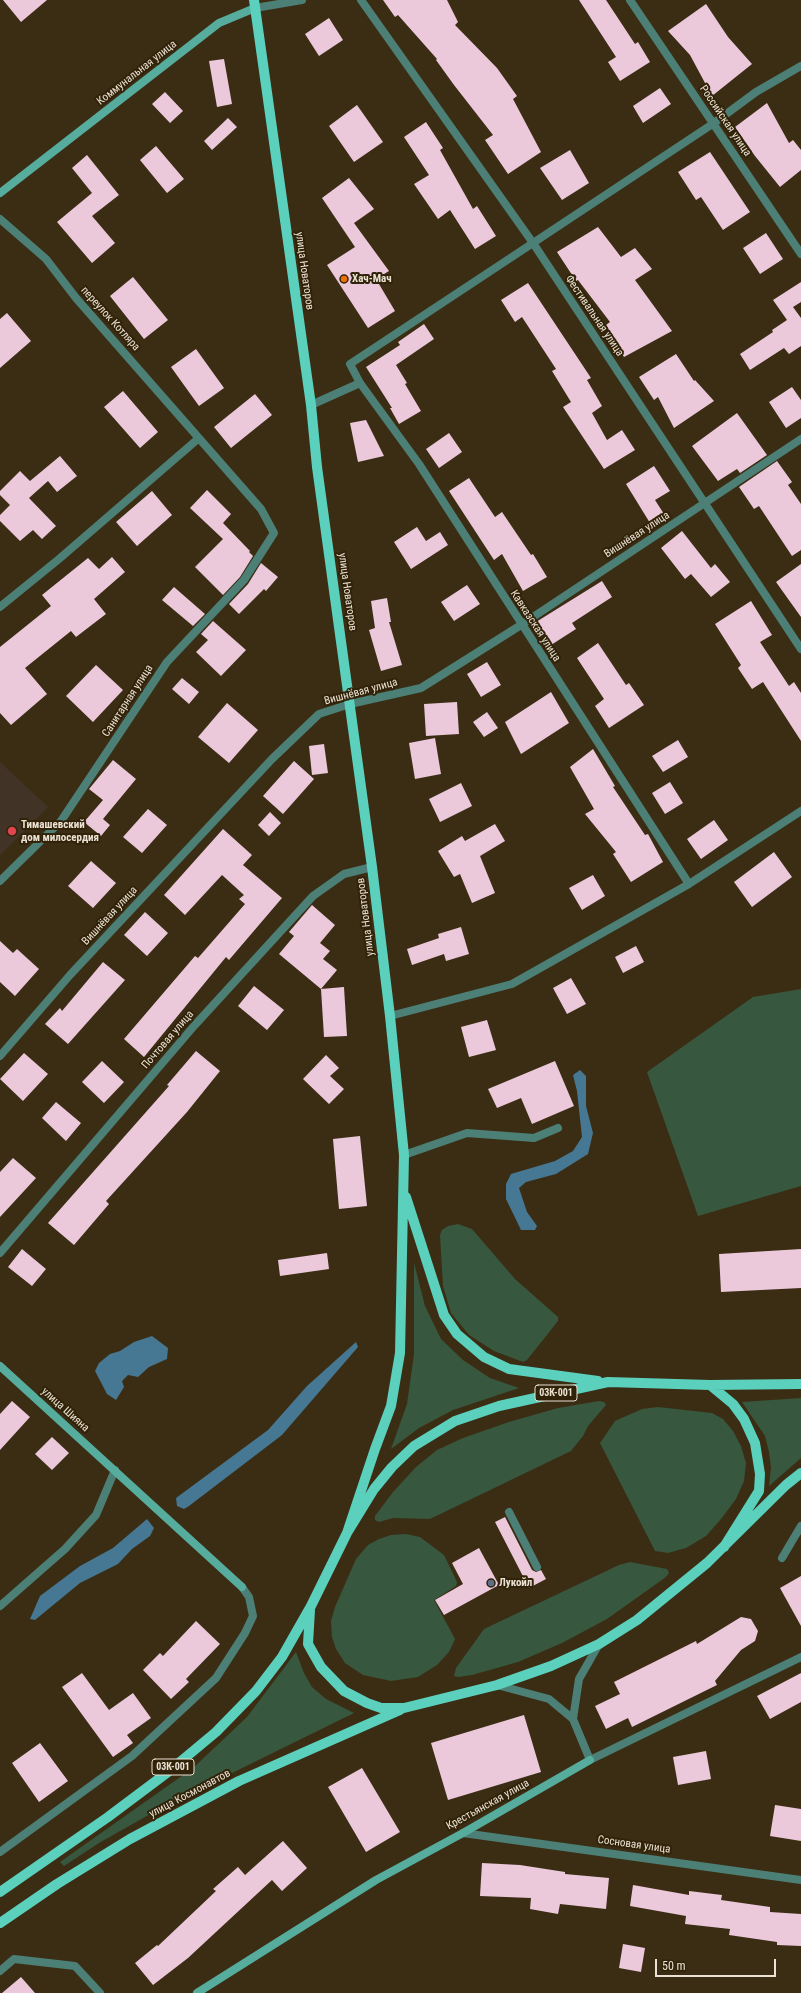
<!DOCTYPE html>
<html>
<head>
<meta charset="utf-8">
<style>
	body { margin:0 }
	#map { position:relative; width:801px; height:1993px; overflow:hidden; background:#3b2d14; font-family:"Roboto Condensed",sans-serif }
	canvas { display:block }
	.scale { position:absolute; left:655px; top:1959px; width:121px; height:18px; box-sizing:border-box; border:2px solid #ebe2d3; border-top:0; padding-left:5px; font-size:12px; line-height:14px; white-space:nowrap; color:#ebe2d3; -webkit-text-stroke:3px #312309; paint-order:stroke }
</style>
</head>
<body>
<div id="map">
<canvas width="801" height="1993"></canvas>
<div class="scale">50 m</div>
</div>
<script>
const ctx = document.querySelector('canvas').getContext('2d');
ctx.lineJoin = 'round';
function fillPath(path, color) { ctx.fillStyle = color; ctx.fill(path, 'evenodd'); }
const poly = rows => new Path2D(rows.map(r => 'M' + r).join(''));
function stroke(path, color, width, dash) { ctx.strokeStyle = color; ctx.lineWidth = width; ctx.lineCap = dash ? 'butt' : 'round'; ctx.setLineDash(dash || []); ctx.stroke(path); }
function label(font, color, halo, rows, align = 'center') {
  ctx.font = font + ' "Roboto Condensed",sans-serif'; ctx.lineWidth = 4; ctx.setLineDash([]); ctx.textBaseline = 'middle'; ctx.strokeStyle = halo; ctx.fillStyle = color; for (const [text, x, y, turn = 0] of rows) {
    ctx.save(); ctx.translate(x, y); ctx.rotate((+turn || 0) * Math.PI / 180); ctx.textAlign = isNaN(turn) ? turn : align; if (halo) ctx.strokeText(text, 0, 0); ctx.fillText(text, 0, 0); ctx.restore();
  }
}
fillPath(poly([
	[0,762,48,807,0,855]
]), '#413426');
fillPath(poly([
	[801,989,801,1186,698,1216,647,1072,753,997],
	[458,1224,472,1229,515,1279,558,1317,558,1321,527,1360,523,1362,494,1351,469,1335,451,1313,443,1286,440,1235,442,1230,448,1226],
	[414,1263,425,1306,441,1339,463,1360,490,1378,519,1388,453,1410,419,1428,391,1449,407,1404,414,1354],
	[801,1398,801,1458,769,1486,771,1468,769,1452,765,1436,742,1402],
	[599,1401,604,1402,606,1405,588,1426,583,1436,571,1451,430,1519,393,1518,379,1522,375,1520,375,1516,393,1492,416,1467,437,1450,463,1438,509,1422,558,1408],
	[658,1407,712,1413,723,1419,733,1431,741,1446,746,1463,744,1481,736,1499,721,1519,706,1536,686,1548,668,1553,655,1551,600,1443,615,1421,642,1409],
	[406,1534,420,1537,444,1555,457,1582,456,1586,434,1600,455,1639,449,1652,437,1665,418,1677,391,1681,363,1675,345,1663,336,1649,332,1637,331,1621,335,1607,356,1559,368,1545,379,1539,391,1535],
	[630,1562,667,1569,669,1573,666,1577,607,1619,562,1643,518,1662,472,1675,458,1677,454,1676,456,1668,484,1629,619,1565],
	[296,1652,304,1673,312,1687,326,1699,354,1713,161,1808,99,1843,64,1866,60,1862,193,1768,247,1717]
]), '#37573e');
fillPath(poly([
	[580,1070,586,1076,586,1106,593,1133,588,1154,556,1174,526,1182,519,1188,527,1212,537,1226,535,1230,521,1230,506,1199,506,1184,511,1174,555,1161,573,1151,582,1137,577,1091,573,1075],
	[152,1336,168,1348,167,1359,149,1367,138,1377,128,1375,122,1381,124,1387,116,1400,107,1394,95,1371,99,1363,110,1354,120,1351,134,1342],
	[356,1342,358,1347,282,1435,189,1506,184,1509,177,1506,176,1498,268,1430,307,1386],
	[147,1519,154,1528,150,1536,132,1549,118,1564,80,1583,35,1620,30,1619,40,1596,80,1566,113,1548]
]), '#467793');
fillPath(poly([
	[3,0,47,0,21,22],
	[383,0,447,0,458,22,455,25,497,68,517,96,513,99,541,152,508,174,485,140,493,135,454,85,436,60,437,59,398,15,395,17],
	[579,0,606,0,635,44,638,42,650,62,620,81,608,62,616,57],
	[706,4,728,37,752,64,712,96,690,55,668,31],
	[329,18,343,40,319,56,305,34],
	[224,59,232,104,217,107,209,61],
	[660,88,671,104,643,123,633,106],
	[165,92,183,111,170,123,152,104],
	[767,103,789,143,793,140,801,150,801,170,780,187,755,156,735,127],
	[357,105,383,142,354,162,329,126],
	[228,118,237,127,212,150,204,141],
	[426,122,443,148,440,150,473,209,477,206,496,236,475,249,450,210,438,219,414,184,429,175,404,137],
	[156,146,184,179,167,193,140,160],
	[570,150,589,183,562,200,540,168],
	[710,152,750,212,723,230,701,197,696,200,678,172],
	[87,155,119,195,92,216,115,243,92,263,57,222,92,193,72,168],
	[349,178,374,209,354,223,389,271,376,279,395,311,368,328,327,265,355,247,322,198],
	[598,227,621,257,635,248,652,269,635,280,672,331,624,357,606,325,610,322,578,280,576,281,557,252],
	[766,233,783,259,760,274,743,248],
	[133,277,168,320,144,339,110,296],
	[801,282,801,302,793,307,801,318,801,346,789,354,784,348,750,370,740,354,773,332,772,330,787,320,773,300],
	[528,283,591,378,587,380,602,406,592,413,607,440,622,430,635,450,604,469,563,407,571,402,552,371,556,369,522,317,515,322,501,300],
	[7,313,31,341,0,368,0,319],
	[424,324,434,339,396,365,407,383,405,384,421,411,399,424,390,408,392,408,366,367,400,345,398,342],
	[196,349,224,388,199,406,171,367],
	[676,354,694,381,695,380,714,401,674,428,658,397,654,400,639,377],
	[792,387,801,400,801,418,786,428,769,402],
	[123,391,158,432,140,448,104,407],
	[255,394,272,415,231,448,214,427],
	[737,413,767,455,740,473,737,469,718,481,692,446],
	[366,420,384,456,358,462,350,423],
	[449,433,462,452,439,468,426,449],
	[60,456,77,476,57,492,48,481,29,498,56,526,42,539,33,530,20,541,0,521,0,515,10,505,0,495,0,491,20,471,30,481],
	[777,461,792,482,788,485,801,504,801,550,792,556,759,506,754,509,739,487],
	[654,466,670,491,655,500,664,514,650,523,626,484],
	[469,478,495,517,502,512,531,555,533,554,547,577,523,591,502,554,494,560,449,491],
	[207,490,231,514,223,523,250,551,249,552,253,556,240,577,223,595,195,567,223,539,190,508],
	[152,491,172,515,137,546,116,522],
	[417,527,426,541,440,532,448,545,411,569,394,542],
	[682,531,711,568,715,564,730,582,711,597,691,574,685,579,661,548],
	[112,557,125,572,94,599,106,614,76,637,71,631,25,668,47,694,11,725,0,713,0,647,51,606,42,595,88,558,99,569],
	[261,563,278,577,266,591,264,589,239,614,229,604,248,584],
	[801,564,801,617,776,582],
	[602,581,612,597,572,623,576,629,551,645,536,622],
	[467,585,480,604,454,621,441,602],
	[174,587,205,614,193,626,162,600],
	[387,598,391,622,389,622,402,665,381,671,369,630,375,628,371,601],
	[751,601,772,635,760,642,789,686,794,682,801,693,801,741,763,682,752,689,738,668,741,665,715,624],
	[213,621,246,650,221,676,196,652,208,640,201,634],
	[598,643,626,685,629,683,644,705,609,728,595,706,604,699,577,658],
	[487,662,501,685,481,697,467,674],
	[96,665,123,690,93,722,66,696],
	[182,678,199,692,189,704,172,689],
	[551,692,569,723,521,754,505,722],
	[457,702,459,734,426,736,424,704],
	[227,703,258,730,229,763,198,737],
	[487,712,498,728,484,737,473,722],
	[435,738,441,774,415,779,409,743],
	[678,740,688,757,663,772,652,756],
	[324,744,328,773,312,775,309,746],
	[593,749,615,786,613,787,645,835,648,834,663,862,631,882,613,854,616,852,585,814,594,809,570,767],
	[113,760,136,779,103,819,110,825,101,836,84,822,103,800,89,789],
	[294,761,314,779,283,814,263,796],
	[670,782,683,803,665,814,652,793],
	[461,783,472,806,440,822,429,799],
	[148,809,167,825,142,853,123,837],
	[270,812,281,823,269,836,258,825],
	[714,820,728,840,701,859,687,839],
	[495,824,505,841,480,856,495,893,472,903,460,874,454,877,438,851,462,836,465,841],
	[223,829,252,855,243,865,282,898,229,960,226,957,144,1057,124,1039,195,956,198,958,245,904,239,899,244,895,222,875,185,915,164,895],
	[774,852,792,877,752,907,734,882],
	[91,861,116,883,93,908,68,886],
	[593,875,605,896,582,910,569,888],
	[312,905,335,925,320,943,330,951,323,959,337,970,321,989,279,954,294,936,289,932],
	[145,912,168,933,147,956,124,935],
	[461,927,469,954,446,961,444,954,412,965,407,949,439,938,438,934],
	[0,941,13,953,17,949,39,969,15,996,0,982],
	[636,946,644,962,623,973,615,957],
	[103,962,125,980,68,1044,45,1024,60,1008,62,1011],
	[571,978,586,1004,567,1014,553,988],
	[254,986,284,1010,267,1030,238,1006],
	[344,987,347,1036,324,1037,321,989],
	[487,1020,496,1050,469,1057,461,1027],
	[196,1051,220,1071,187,1112,106,1201,109,1204,74,1245,48,1223,169,1086,167,1085],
	[24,1053,48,1074,23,1101,0,1079],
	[326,1055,339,1068,330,1076,344,1089,329,1104,303,1079],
	[102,1061,124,1082,104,1103,82,1082],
	[555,1061,574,1106,532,1124,521,1098,497,1108,488,1089],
	[56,1102,81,1123,66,1141,42,1118],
	[360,1136,367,1206,339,1209,333,1139],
	[13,1158,36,1178,0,1217,0,1172],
	[22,1249,46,1269,32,1286,8,1267],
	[801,1249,801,1288,721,1292,719,1254],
	[327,1253,329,1269,280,1276,278,1260],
	[12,1401,30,1417,0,1450,0,1414],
	[52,1437,69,1453,52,1470,35,1454],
	[505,1517,532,1570,536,1572,541,1570,546,1579,529,1588,495,1522],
	[479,1548,499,1585,444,1615,435,1600,463,1584,452,1563],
	[801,1576,801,1626,780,1588],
	[741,1617,751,1619,758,1631,755,1641,741,1650,715,1681,717,1685,632,1727,628,1718,606,1729,595,1706,620,1694,614,1682,696,1641,697,1644],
	[196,1621,220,1644,186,1679,189,1682,171,1699,143,1670,160,1653,163,1656],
	[82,1673,109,1710,133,1693,151,1718,127,1735,133,1743,113,1757,62,1687],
	[801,1673,801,1702,770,1719,757,1696],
	[524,1715,541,1772,448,1800,431,1743],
	[40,1743,68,1781,39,1802,12,1763],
	[706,1751,711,1779,678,1785,673,1757],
	[362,1768,400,1832,366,1852,328,1787],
	[775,1805,801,1809,801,1841,770,1836],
	[283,1841,307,1868,282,1891,272,1880,188,1958,153,1985,135,1963,157,1945,158,1946,216,1891,213,1889,238,1867,245,1875],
	[482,1863,520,1865,565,1872,565,1874,609,1878,606,1909,560,1904,558,1914,530,1909,531,1898,480,1896],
	[633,1885,689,1895,689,1891,722,1895,721,1900,770,1907,770,1912,801,1914,801,1946,777,1945,777,1942,729,1935,730,1929,685,1924,686,1916,630,1906],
	[623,1944,645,1948,641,1972,619,1968],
	[21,1977,35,1993,2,1993]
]), '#ebc9db');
stroke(poly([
	[311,405,360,383,350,364,533,243],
	[404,1155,467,1133,534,1138,558,1128],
	[509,1512,537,1567],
	[0,1606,65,1549,96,1515,115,1470]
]), '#4c8076', 8);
stroke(poly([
	[361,0,533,243,801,649],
	[630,0,801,254],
	[255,8,302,0],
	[0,219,46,259,76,298,261,509,274,533,244,580,167,662,61,821,0,881],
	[533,243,714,123,756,92,801,66],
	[360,383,419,464,689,884],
	[0,607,59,559,199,438],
	[390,1016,512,984,689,884,801,811],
	[0,1056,70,975,272,759,319,714,350,704,421,688,521,625,801,439],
	[0,1253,194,1026,313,896,344,874,372,867],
	[782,1558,801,1526],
	[497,1685,549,1699,573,1719,590,1760,801,1657],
	[573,1719,579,1679,599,1644],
	[463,1833,801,1880],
	[0,1852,132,1756,216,1678,245,1633,253,1616,249,1597,242,1587],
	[0,1971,14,1959,75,1966,100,1993]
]), '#4c8076', 8);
stroke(poly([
	[0,193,219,23,255,8],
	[0,1366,242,1587],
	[197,1993,376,1880,463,1833,590,1760]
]), '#56ad9e', 8);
stroke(poly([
	[254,0,311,405,317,467,372,867,390,1016,404,1155,400,1353,391,1406,375,1449,347,1533],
	[406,1197,444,1315,457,1334,484,1357,509,1369,598,1381],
	[710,1385,801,1384],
	[310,1610,308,1644,321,1667,344,1691,367,1703,381,1708,404,1708,497,1685,551,1666,599,1644,637,1620,707,1563,786,1485,801,1473],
	[0,1892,108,1817,168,1772,216,1732,256,1691,282,1657,311,1606,347,1533,374,1489,392,1467,414,1446,455,1421,499,1406,608,1382,710,1385,733,1404,744,1419,755,1443,760,1474,759,1491,724,1547],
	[0,1923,57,1884,130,1839,239,1781,400,1710]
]), '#5bd0bc', 10);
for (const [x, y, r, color] of [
	[344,279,4,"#e8710a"],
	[12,831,5,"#e0444e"],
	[491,1583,4,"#5c6f8a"]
]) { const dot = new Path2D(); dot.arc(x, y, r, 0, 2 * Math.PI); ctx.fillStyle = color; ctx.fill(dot); stroke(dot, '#312309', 1.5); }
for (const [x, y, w] of [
	[556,1393,42],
	[173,1767,42]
]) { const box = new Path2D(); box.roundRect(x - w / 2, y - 8, w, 16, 3); ctx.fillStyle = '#312309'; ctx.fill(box); stroke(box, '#ebe2d3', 1); }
label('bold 10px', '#ebe2d3', null, [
	["03К-001",556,1393],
	["03К-001",173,1767]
]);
label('11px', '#ebe2d3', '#312309', [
	["Коммунальная улица",137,73,-38],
	["Российская улица",725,121,56],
	["улица Новаторов",304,271,82],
	["Фестивальная улица",594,316,56],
	["переулок Котляра",110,319,48],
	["Вишнёвая улица",637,535,-33],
	["улица Новаторов",347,592,82],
	["Кавказская улица",535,626,57],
	["Вишнёвая улица",361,692,-15],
	["Санитарная улица",128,701,-57],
	["Вишнёвая улица",110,916,-47],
	["улица Новаторов",366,917,-97],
	["Почтовая улица",168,1040,-49],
	["улица Шияна",65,1410,42],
	["улица Космонавтов",190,1794,-28],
	["Крестьянская улица",488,1805,-29],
	["Сосновая улица",634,1845,8]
]);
label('bold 11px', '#ebe2d3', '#312309', [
	["Хач-Мач",352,279],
	["Тимашевский",21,825],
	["дом милосердия",21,838],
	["Лукойл",499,1583]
], 'left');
</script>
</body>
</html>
